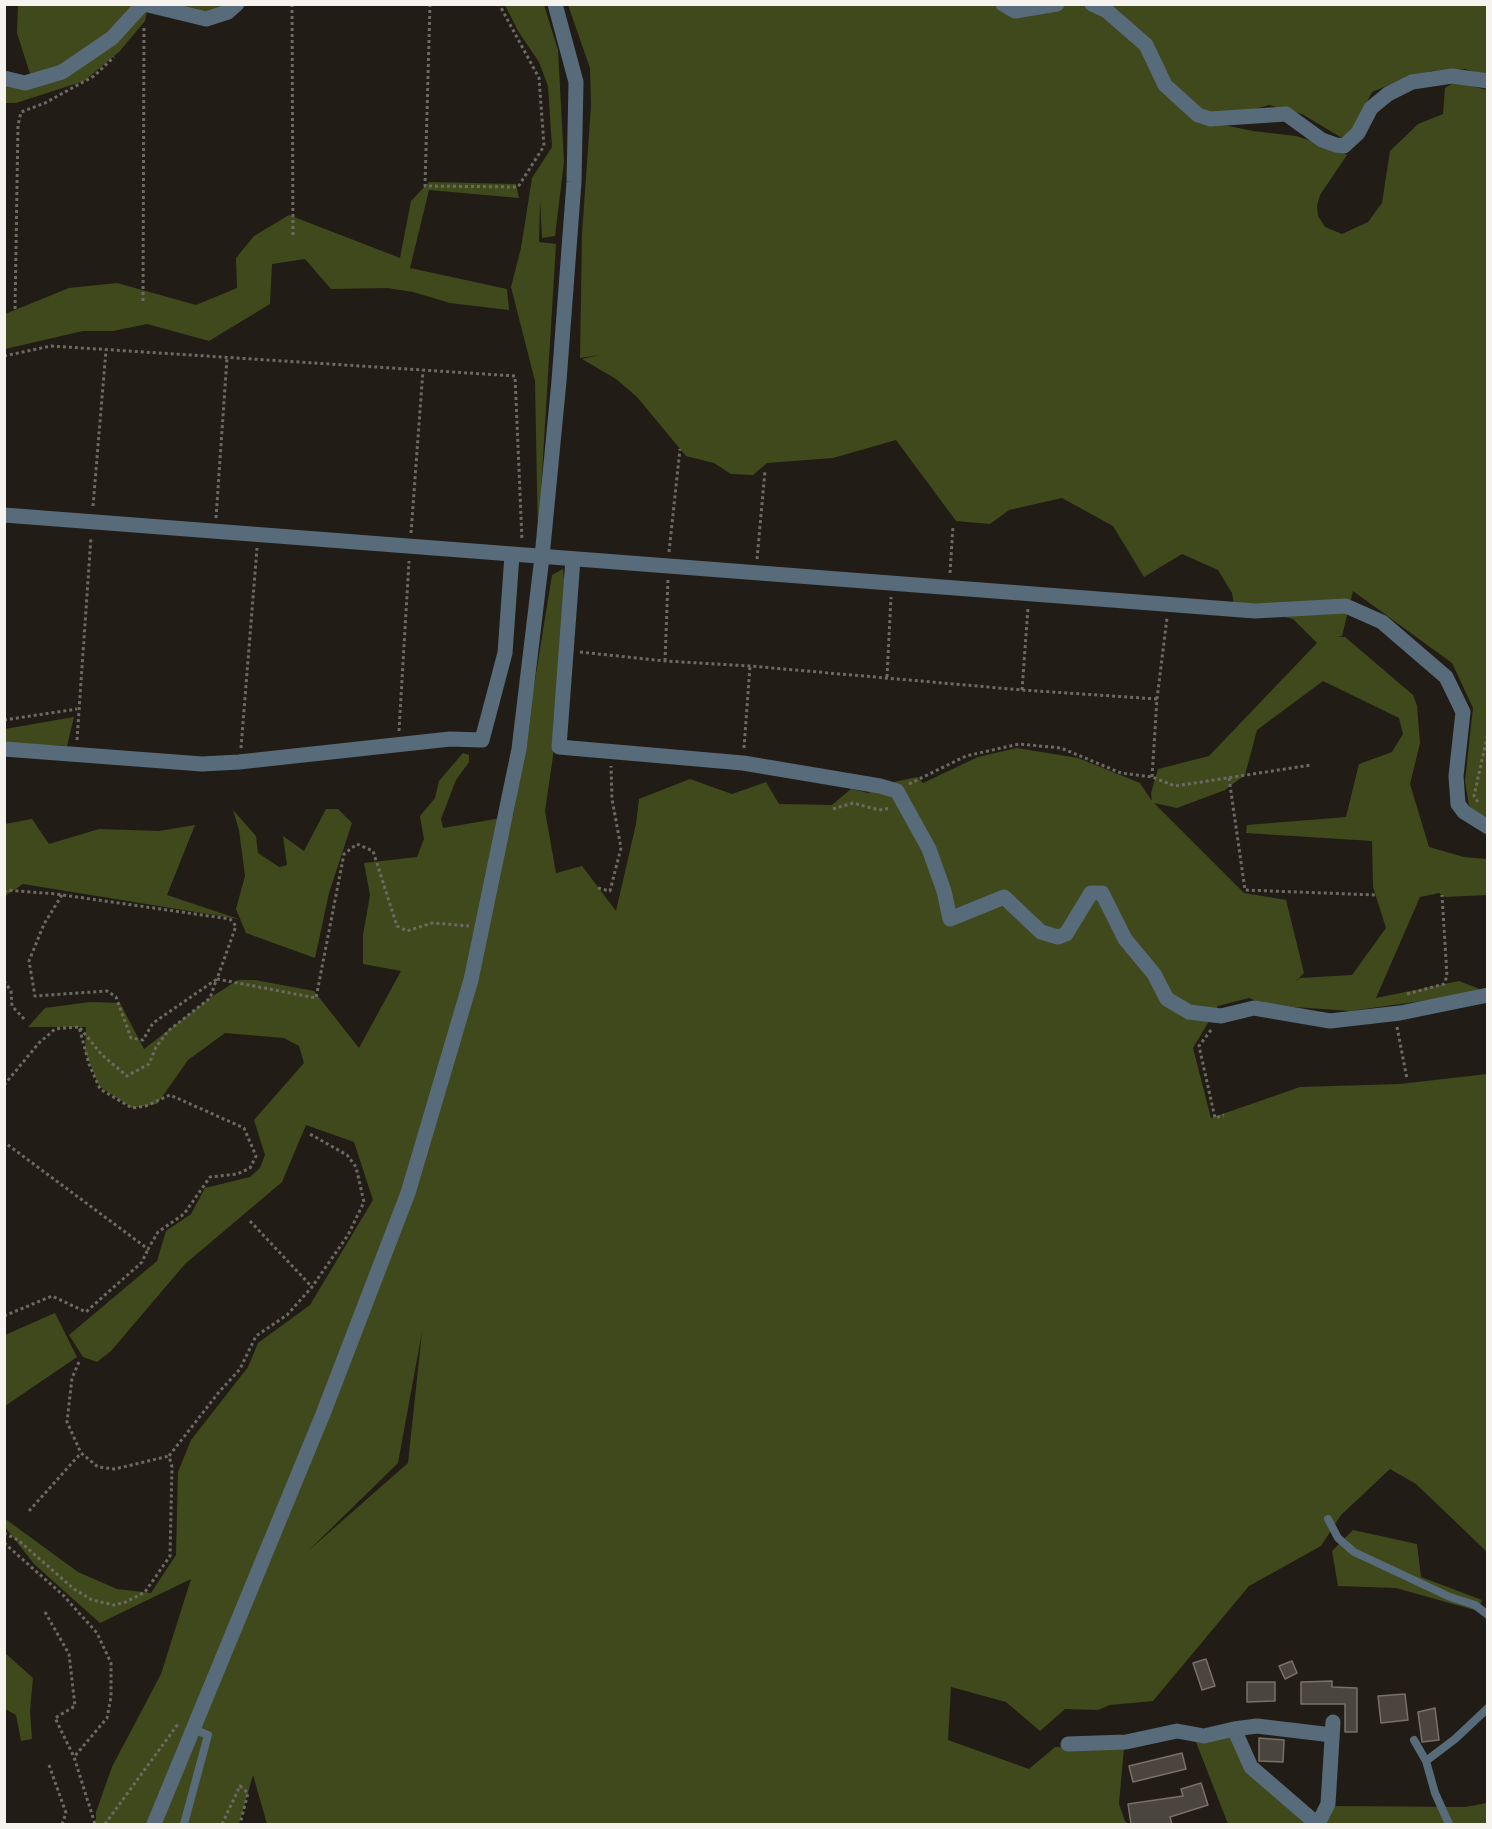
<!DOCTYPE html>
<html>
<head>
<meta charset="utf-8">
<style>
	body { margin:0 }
	#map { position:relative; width:1492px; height:1829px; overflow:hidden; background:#211d16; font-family:Arial,sans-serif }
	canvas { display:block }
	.frame { position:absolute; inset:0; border:6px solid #f6f3ee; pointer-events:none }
</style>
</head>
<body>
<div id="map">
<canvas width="1492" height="1829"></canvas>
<div class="frame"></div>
</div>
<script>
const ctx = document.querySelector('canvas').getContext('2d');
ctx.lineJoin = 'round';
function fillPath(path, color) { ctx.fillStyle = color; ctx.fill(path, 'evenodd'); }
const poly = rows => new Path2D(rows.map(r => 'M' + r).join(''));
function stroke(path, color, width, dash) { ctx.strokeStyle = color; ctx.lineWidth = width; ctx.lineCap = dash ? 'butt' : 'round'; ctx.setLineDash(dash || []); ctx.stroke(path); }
fillPath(poly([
	[998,4,1015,15,1067,5,1088,5,1143,46,1149,60,1209,122,1253,131,1296,136,1337,149,1347,155,1320,195,1317,206,1318,216,1325,227,1342,234,1368,222,1382,203,1390,151,1418,124,1443,114,1445,88,1455,82,1487,90,1487,822,1469,806,1465,781,1473,708,1452,663,1353,591,1342,636,1337,637,1345,637,1413,695,1417,706,1420,743,1410,784,1429,847,1464,857,1487,859,1487,895,1445,897,1439,893,1420,897,1376,998,1459,981,1487,992,1350,1011,1266,1005,1249,998,1218,1006,1193,1048,1211,1118,1300,1087,1400,1084,1487,1074,1487,1561,1486,1551,1416,1484,1390,1469,1341,1515,1321,1546,1249,1586,1153,1701,1110,1705,1098,1710,1065,1709,1040,1731,1006,1702,951,1687,948,1740,1029,1769,1055,1747,1124,1748,1119,1804,1125,1821,1129,1824,267,1824,253,1775,239,1824,96,1824,96,1812,112,1767,161,1674,191,1579,100,1623,34,1564,5,1527,4,1518,78,1572,117,1589,151,1593,176,1555,178,1472,191,1440,248,1367,258,1343,310,1305,373,1200,354,1142,306,1125,282,1182,185,1264,111,1351,97,1362,83,1357,69,1335,157,1261,166,1231,191,1214,205,1188,250,1177,260,1168,265,1155,254,1120,304,1063,299,1046,284,1038,225,1033,188,1060,157,1104,132,1108,99,1086,85,1051,86,1027,28,1027,45,1008,90,1002,120,1003,144,1049,210,998,238,980,255,980,314,991,359,1048,401,971,363,964,363,935,370,895,364,863,417,857,424,839,420,816,435,798,439,781,463,753,469,755,469,762,456,780,441,819,443,828,513,816,552,575,563,569,566,601,554,749,545,811,556,873,582,866,616,911,636,824,639,799,690,779,732,794,766,782,779,804,832,805,851,789,869,793,871,787,917,777,923,783,978,757,1017,748,1078,758,1140,783,1152,801,1151,793,1158,769,1209,756,1317,643,1293,619,1234,605,1232,593,1218,570,1182,554,1144,577,1113,526,1062,498,1009,510,990,524,956,521,896,440,833,458,767,463,753,475,731,474,714,463,686,456,637,397,616,379,582,359,599,355,580,358,582,234,591,106,590,68,568,5],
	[1323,681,1399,718,1403,734,1392,752,1359,764,1346,817,1247,825,1246,833,1372,841,1373,887,1386,928,1352,975,1300,978,1294,983,1304,973,1286,900,1244,893,1154,803,1177,808,1225,790,1245,775,1257,730],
	[422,1332,408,1463,308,1551,398,1463],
	[18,5,148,5,145,21,119,52,84,81,16,103,5,103,4,80,32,80,17,33],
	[151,5,233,5,206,19],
	[505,5,544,5,558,50,564,162,555,236,542,238,540,200,539,242,556,244,538,539,535,381,511,287,521,248,532,178,552,147,548,86,539,62,518,31],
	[1102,5,1487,5,1487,76,1465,69,1432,71,1411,76,1372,92,1352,131,1342,138,1302,114,1269,105,1232,116,1201,113],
	[429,182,516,184,519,198,429,190,410,268,507,289,509,310,450,303,413,292,387,288,331,289,305,259,272,264,270,304,209,341,147,324,113,331,83,331,5,349,5,314,69,288,117,283,196,305,237,288,236,258,254,236,289,215,400,258,411,201],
	[74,717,67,746,5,743,5,729],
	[326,809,338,809,352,823,329,893,315,958,246,933,236,909,245,876,239,830,233,810,256,836,258,853,279,867,287,865,283,836,304,851],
	[32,819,49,844,99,829,159,831,195,825,167,895,239,919,23,884,5,896,5,824],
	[55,1313,77,1357,5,1406,5,1335],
	[1353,1530,1417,1544,1421,1577,1482,1600,1478,1611,1396,1588,1338,1586,1332,1551],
	[5,1653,33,1678,30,1711,32,1739,21,1741,16,1715,5,1709],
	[1236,1733,1250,1775,1309,1824,1228,1824,1196,1742],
	[1487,1803,1487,1824,1318,1824,1327,1806,1465,1807]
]), '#40491b');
const building = poly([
	[1206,1659,1215,1686,1202,1690,1193,1663,1206,1659],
	[1292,1661,1297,1673,1285,1679,1279,1666,1292,1661],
	[1332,1681,1332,1687,1357,1688,1357,1732,1345,1732,1345,1704,1301,1704,1301,1682,1332,1681],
	[1247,1682,1275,1682,1275,1701,1247,1702,1247,1682],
	[1405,1694,1408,1720,1381,1723,1378,1696,1405,1694],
	[1435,1708,1439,1740,1422,1742,1418,1712,1435,1708],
	[1259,1738,1284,1740,1283,1762,1259,1761,1259,1738],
	[1182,1753,1186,1769,1133,1782,1129,1766,1182,1753],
	[1201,1783,1208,1805,1170,1817,1172,1824,1131,1824,1128,1804,1183,1796,1181,1789,1201,1783]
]);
fillPath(building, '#4a453e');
stroke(building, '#777169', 1.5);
stroke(poly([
	[292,4,293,237],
	[430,4,425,186,518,187,544,146,539,78,499,4],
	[143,301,144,25],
	[15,309,18,125,21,112,45,103,94,76,114,57],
	[4,356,51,346,515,376,522,540],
	[93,506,106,350],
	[216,518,227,358],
	[411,533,423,370],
	[669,552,680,449],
	[757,559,765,471],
	[950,573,953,526],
	[580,652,665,661,750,666,1022,690,1157,699],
	[665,661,668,580],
	[887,677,891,597],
	[1022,690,1028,608],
	[4,720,77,709],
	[399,731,409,561],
	[77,740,91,537],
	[241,748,257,548],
	[744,748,750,666],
	[1152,777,1157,699,1167,618],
	[1229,778,1245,890,1376,895],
	[909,784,966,756,1019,744,1061,748,1121,773,1152,777,1175,786,1311,765],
	[1478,802,1474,796,1488,733],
	[833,809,853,803,879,810,891,808],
	[598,888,610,891,621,848,612,799,611,766],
	[4,892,7,890,56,894,230,919,236,926,217,979,316,998,344,854,357,844,373,851,397,926,407,931,432,923,469,926],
	[62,895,44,924,29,961,35,996,107,991,116,997,131,1038,143,1040,153,1023,217,979],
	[4,981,11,991,12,1006,26,1021],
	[1407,994,1444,984,1447,976,1442,895],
	[1397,1027,1407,1079],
	[80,1028,102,1055,127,1076,149,1064,156,1047,168,1031,210,998,216,981],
	[1211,1030,1199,1046,1215,1118,1224,1115],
	[4,1085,39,1043,55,1029,79,1027,89,1064,100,1089,132,1108,146,1106,170,1095,244,1128,256,1156,250,1168,237,1174,210,1177,184,1214,158,1232,148,1249,4,1142],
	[250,1221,312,1287],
	[4,1316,52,1296,86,1312,142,1262,148,1249],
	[79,1362,72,1378,67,1422,81,1453,98,1467,115,1469,169,1456],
	[29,1511,81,1453],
	[4,1533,18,1540,74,1589,92,1600,114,1605,126,1602,145,1592,170,1556,172,1467,169,1456,219,1392,240,1369,256,1336,287,1315,312,1287,348,1235,364,1202,356,1167,347,1155,310,1134],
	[4,1543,63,1595,97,1633,111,1663,111,1697,107,1718,74,1757,95,1824],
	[45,1612,69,1654,75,1706,55,1718,74,1757],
	[49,1765,66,1813,62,1824],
	[105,1824,178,1724],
	[222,1824,240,1786,248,1793,240,1824]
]), '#6d6963', 3, [3, 3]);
stroke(poly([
	[1328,1519,1338,1538,1354,1552,1450,1597,1475,1605,1488,1615],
	[1414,1740,1426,1761],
	[184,1824,208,1735,193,1729],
	[1449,1824,1435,1793,1426,1761,1455,1739,1488,1708]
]), '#576b7a', 8);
stroke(poly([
	[144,4,206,19,228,12,237,4],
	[1003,4,1015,11,1057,4],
	[1092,4,1107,11,1146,45,1165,85,1198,115,1210,119,1286,114,1322,140,1336,145,1344,146,1358,133,1371,108,1388,94,1412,82,1452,76,1488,81],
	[4,78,25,83,62,72,112,38,143,4],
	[4,515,1255,611,1346,606,1382,622,1446,677,1463,712,1456,776,1458,804,1464,812,1488,827],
	[573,559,559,747,743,763,880,786,897,791,929,849,944,891,950,919,1004,897,1041,932,1058,937,1066,934,1091,893,1102,893,1125,939,1154,974,1167,999,1189,1012,1221,1016,1254,1008,1330,1021,1400,1013,1488,995],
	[4,749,202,764,239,762,450,739,482,740,505,653,512,555],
	[1234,1729,1257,1726,1332,1735],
	[1068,1744,1126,1742,1177,1731,1204,1736,1234,1729,1251,1767,1317,1824],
	[1318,1824,1328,1804,1333,1722]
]), '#576b7a', 15);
stroke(poly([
	[154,1824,323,1414,408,1193,471,980,519,749,542,557,559,381,574,182,576,82,555,4]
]), '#576b7a', 15);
</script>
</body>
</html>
